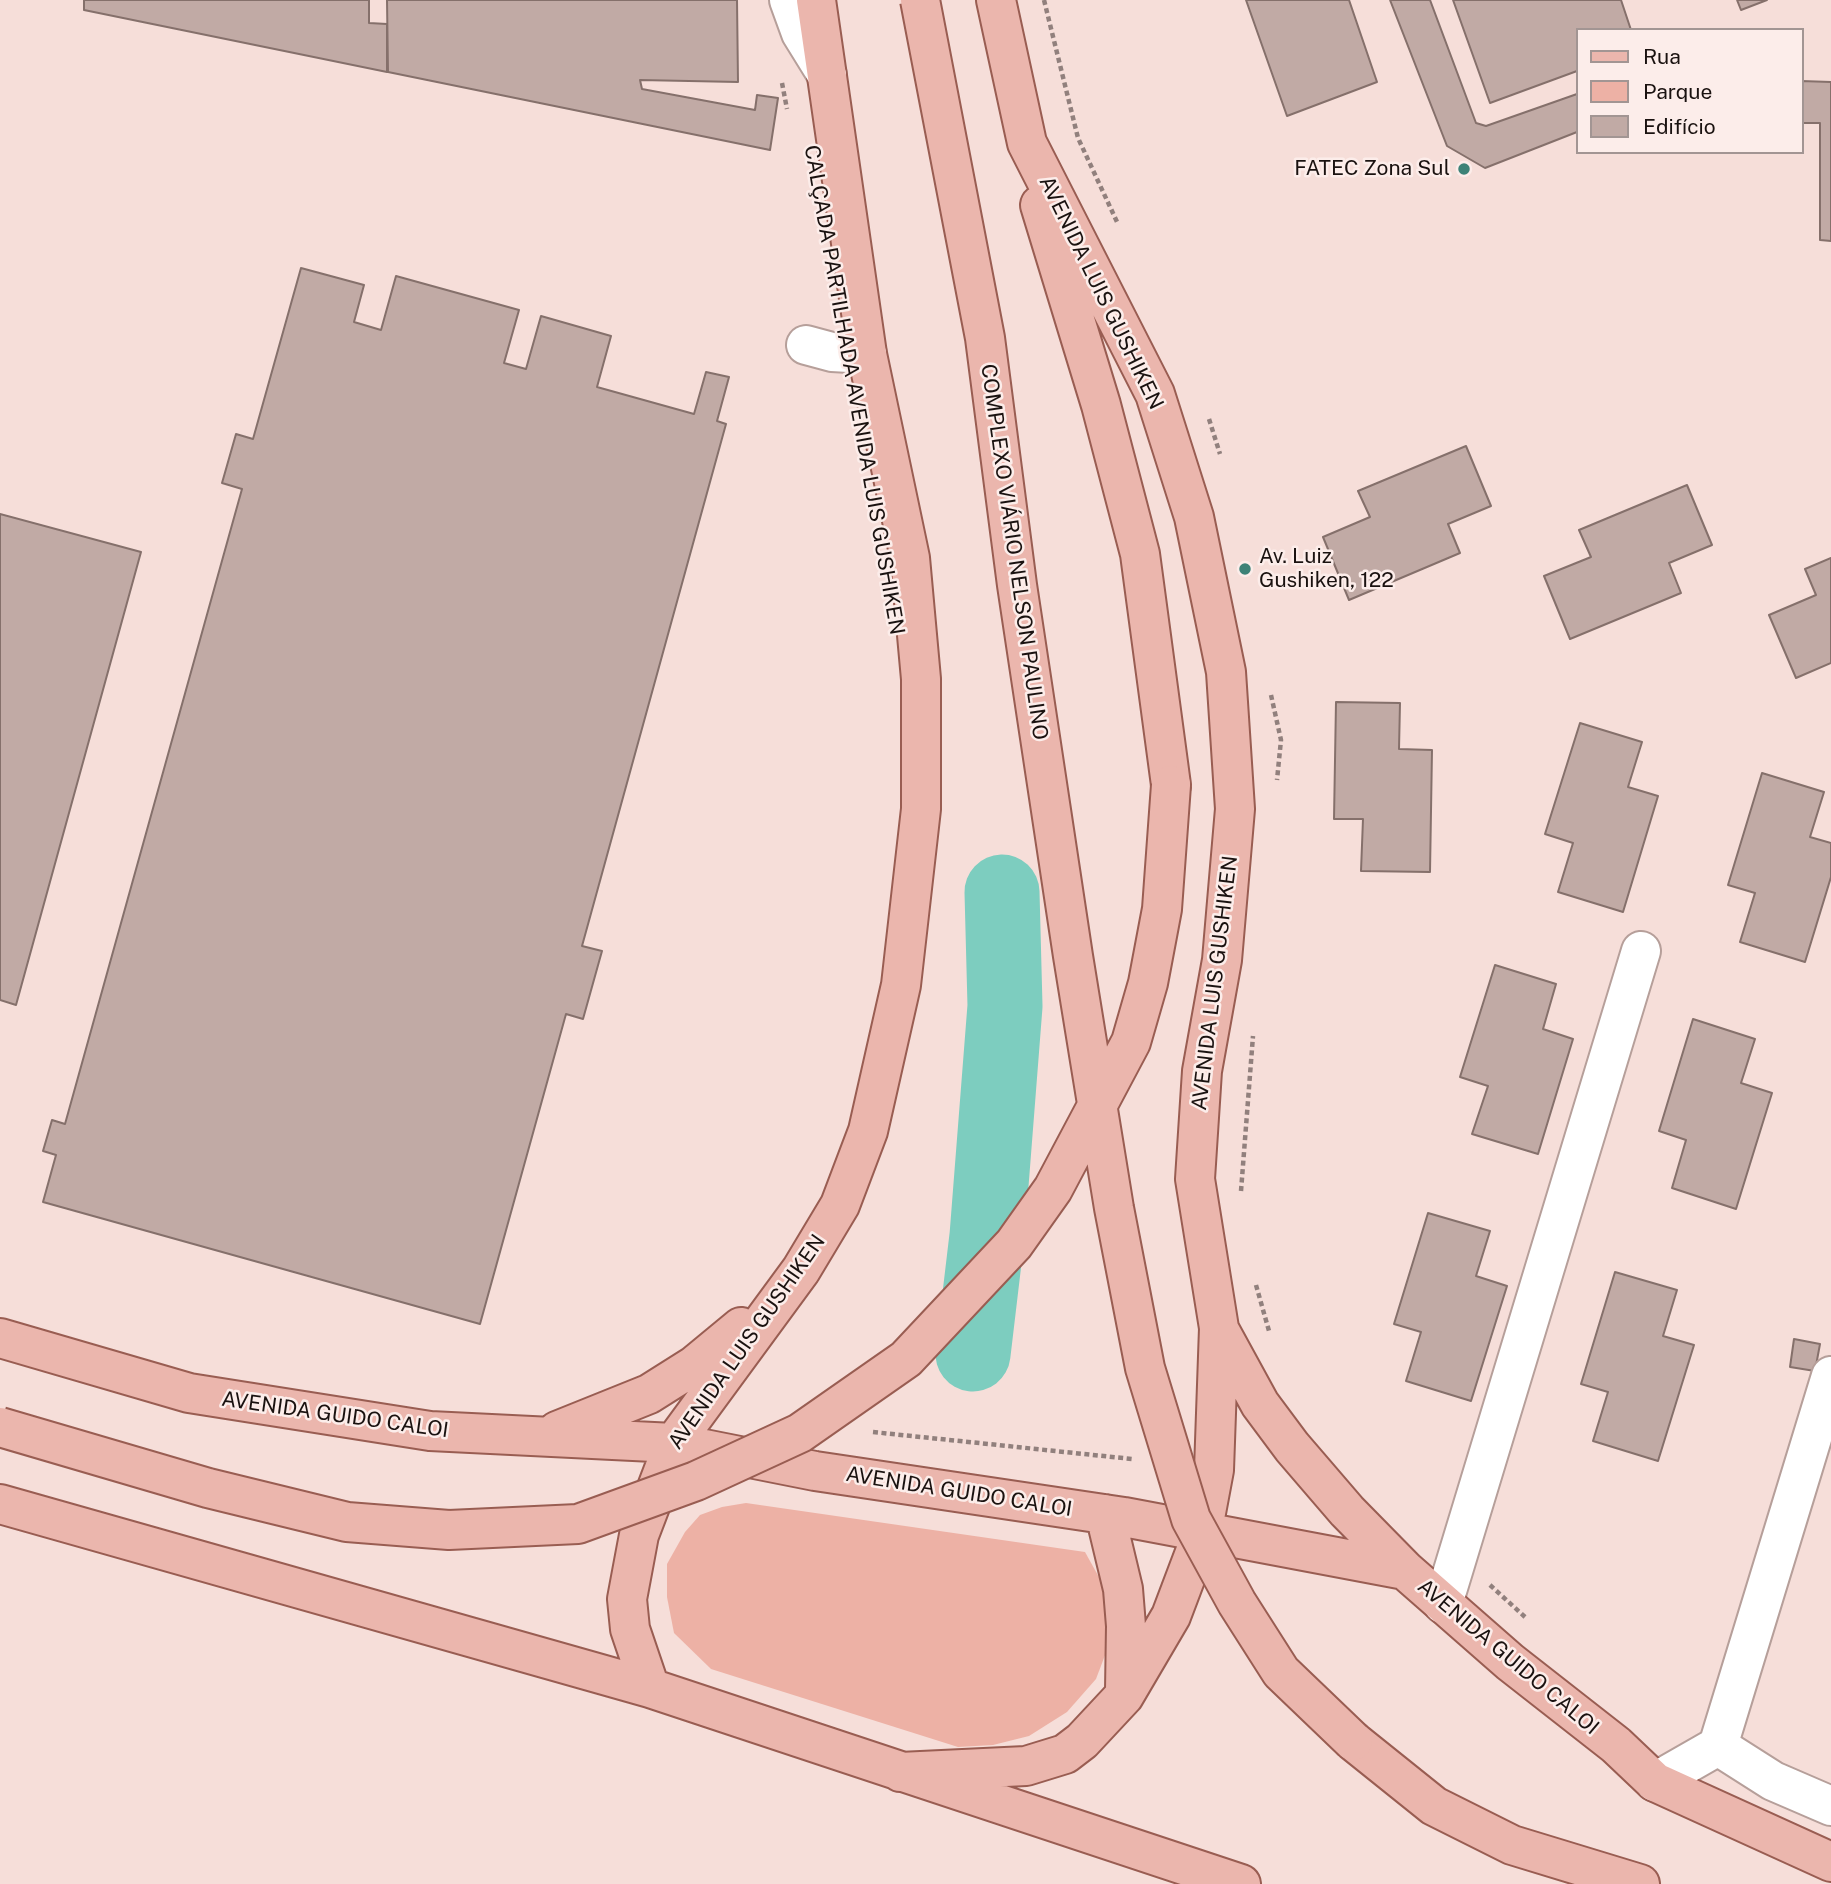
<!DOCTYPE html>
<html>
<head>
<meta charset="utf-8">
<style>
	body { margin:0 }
	#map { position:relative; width:1831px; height:1884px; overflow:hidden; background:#f6ded9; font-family:"Public Sans",sans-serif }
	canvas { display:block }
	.legend { position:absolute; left:1576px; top:28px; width:228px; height:126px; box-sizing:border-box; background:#fcedea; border:2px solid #a29593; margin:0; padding:9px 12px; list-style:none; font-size:21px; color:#1a1210 }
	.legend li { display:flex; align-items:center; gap:14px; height:35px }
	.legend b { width:35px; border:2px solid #a29593 }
</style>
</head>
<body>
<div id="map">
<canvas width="1831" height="1884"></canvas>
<ul class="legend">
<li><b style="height:9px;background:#ebb6ad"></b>Rua</li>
<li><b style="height:19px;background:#edb1a5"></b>Parque</li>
<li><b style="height:19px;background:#c1aaa5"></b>Edifício</li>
</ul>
</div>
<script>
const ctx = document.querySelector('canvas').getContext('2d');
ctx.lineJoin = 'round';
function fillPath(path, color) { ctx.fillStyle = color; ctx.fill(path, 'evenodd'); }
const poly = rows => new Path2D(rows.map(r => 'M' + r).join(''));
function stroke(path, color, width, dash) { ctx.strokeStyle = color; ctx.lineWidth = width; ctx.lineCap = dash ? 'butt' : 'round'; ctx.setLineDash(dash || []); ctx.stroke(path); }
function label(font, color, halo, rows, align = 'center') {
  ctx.font = font + ' "Public Sans",sans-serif'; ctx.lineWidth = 5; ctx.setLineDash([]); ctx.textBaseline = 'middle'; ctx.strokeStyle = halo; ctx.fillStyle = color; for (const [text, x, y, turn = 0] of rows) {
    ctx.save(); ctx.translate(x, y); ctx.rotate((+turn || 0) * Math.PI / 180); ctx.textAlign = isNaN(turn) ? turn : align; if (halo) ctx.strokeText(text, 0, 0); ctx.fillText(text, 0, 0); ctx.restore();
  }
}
fillPath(poly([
	[746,1503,1085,1552,1110,1597,1107,1650,1096,1679,1067,1712,1029,1736,993,1745,958,1747,711,1669,674,1633,667,1597,667,1564,685,1532,700,1515,722,1507]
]), '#edb1a5');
stroke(poly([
	[973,1354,987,1236,1005,1006,1002,892]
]), '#7dcdbf', 75);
const building = poly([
	[84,0,369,0,369,23,387,24,387,72,84,10,84,0],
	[387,0,737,0,738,82,640,80,642,89,755,110,757,95,778,98,770,150,388,72,387,0],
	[1246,0,1349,0,1377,82,1287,116,1246,0],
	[1390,0,1430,0,1476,123,1486,126,1577,94,1577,132,1485,168,1447,146,1390,0],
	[1453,0,1621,0,1631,30,1577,30,1577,71,1490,103,1453,0],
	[1737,0,1767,0,1741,10,1737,0],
	[1801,81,1831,82,1831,241,1820,240,1820,123,1801,123,1801,81],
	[301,268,364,285,354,322,381,330,396,276,519,310,504,363,526,369,541,316,611,336,597,387,694,414,706,372,729,377,717,421,726,424,582,946,602,951,583,1019,566,1014,480,1324,43,1202,56,1155,43,1151,52,1120,65,1124,242,489,222,483,236,434,253,439,301,268],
	[1466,446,1491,506,1448,524,1460,553,1349,600,1323,537,1370,517,1358,491,1466,446],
	[1687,485,1712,545,1669,563,1681,593,1570,639,1544,576,1591,557,1579,530,1687,485],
	[0,514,141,552,16,1005,0,1000,0,514],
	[1831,558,1831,663,1796,678,1769,615,1816,595,1805,569,1831,558],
	[1336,702,1400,703,1399,749,1432,750,1430,872,1361,871,1363,819,1334,819,1336,702],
	[1580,723,1642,742,1628,787,1658,796,1623,912,1558,892,1573,843,1545,834,1580,723],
	[1762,773,1824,792,1810,837,1831,843,1831,877,1805,962,1740,942,1755,893,1728,885,1762,773],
	[1495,965,1556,984,1543,1029,1573,1039,1538,1154,1472,1134,1488,1086,1460,1077,1495,965],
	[1693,1019,1755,1039,1741,1083,1772,1093,1736,1209,1672,1188,1686,1140,1659,1131,1693,1019],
	[1428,1213,1490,1231,1476,1276,1507,1286,1471,1401,1406,1381,1421,1332,1394,1324,1428,1213],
	[1615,1272,1677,1290,1663,1336,1694,1345,1658,1461,1593,1441,1608,1392,1581,1384,1615,1272],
	[1794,1339,1820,1344,1815,1371,1790,1367,1794,1339]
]);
fillPath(building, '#c1aaa5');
stroke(building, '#85706b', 2);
const minor = poly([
	[789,0,801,33,827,75],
	[806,345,832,352,867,354],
	[1831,1376,1718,1746,1773,1781,1831,1806],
	[1443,1604,1641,951],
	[1655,1782,1718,1746]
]);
const major = poly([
	[1040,205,1101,405,1140,554,1171,785],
	[1219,1329,1260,1404,1292,1447,1347,1511,1405,1570,1510,1662,1616,1745,1655,1782,1831,1862],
	[0,1338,189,1393,430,1431,674,1443,815,1471,1124,1517,1405,1570],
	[557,1431,649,1394,695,1365,741,1327],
	[0,1504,650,1688,1241,1884],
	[1105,1514,1123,1589,1126,1626,1125,1690],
	[650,1688,630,1629,627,1599,639,1535,674,1443,801,1270,840,1205,868,1131,901,985,921,809,921,679,910,558,867,354,816,0],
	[1353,1741,1434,1806,1512,1845,1640,1884],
	[900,1772,1026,1766,1065,1754,1082,1741,1124,1696,1171,1616,1202,1534,1214,1470,1219,1328,1195,1179,1202,1071,1222,960,1235,809,1226,672,1194,517,1155,394,1027,143,996,0]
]);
stroke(minor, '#b69f9a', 42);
stroke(major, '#995d52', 42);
stroke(poly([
	[1044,0,1078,138,1118,224],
	[782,83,787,109],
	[1209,419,1220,454],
	[1271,695,1281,740,1277,780],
	[1241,1191,1253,1036],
	[1256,1285,1269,1331],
	[873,1432,1132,1459],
	[1490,1585,1525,1617]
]), '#91807d', 4.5, [5, 3.5]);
stroke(minor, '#fff', 38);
stroke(major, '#ebb6ad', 38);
const majorBridge = poly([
	[920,0,985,338,1017,585,1073,956,1114,1208,1145,1368,1191,1519,1237,1603,1281,1672,1353,1741],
	[0,1427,208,1488,347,1522,449,1530,578,1524,696,1481,800,1433,906,1359,1014,1244,1053,1189,1131,1042,1148,983,1162,909,1171,785]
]);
stroke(majorBridge, '#995d52', 42, []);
stroke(majorBridge, '#ebb6ad', 38);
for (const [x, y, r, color] of [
	[1464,169,7,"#3d8277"],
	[1245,569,7,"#3d8277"]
]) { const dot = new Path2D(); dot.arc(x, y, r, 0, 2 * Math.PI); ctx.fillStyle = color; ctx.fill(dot); stroke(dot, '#fcedea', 2.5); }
label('21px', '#1a1210', '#fcedea', [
	["FATEC Zona Sul",1450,169],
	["Av. Luiz",1259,557,"left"],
	["Gushiken, 122",1259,581,"left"]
], 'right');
label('21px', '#1a1210', '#fcedea', [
	["AVENIDA LUIS GUSHIKEN",1101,293,64],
	["CALÇADA PARTILHADA AVENIDA LUIS GUSHIKEN",854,390,80],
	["COMPLEXO VIÁRIO NELSON PAULINO",1014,552,82],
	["AVENIDA LUIS GUSHIKEN",1215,983,-83],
	["AVENIDA LUIS GUSHIKEN",747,1342,-55],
	["AVENIDA GUIDO CALOI",335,1415,8],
	["AVENIDA GUIDO CALOI",959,1492,9],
	["AVENIDA GUIDO CALOI",1508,1657,40]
]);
</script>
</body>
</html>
